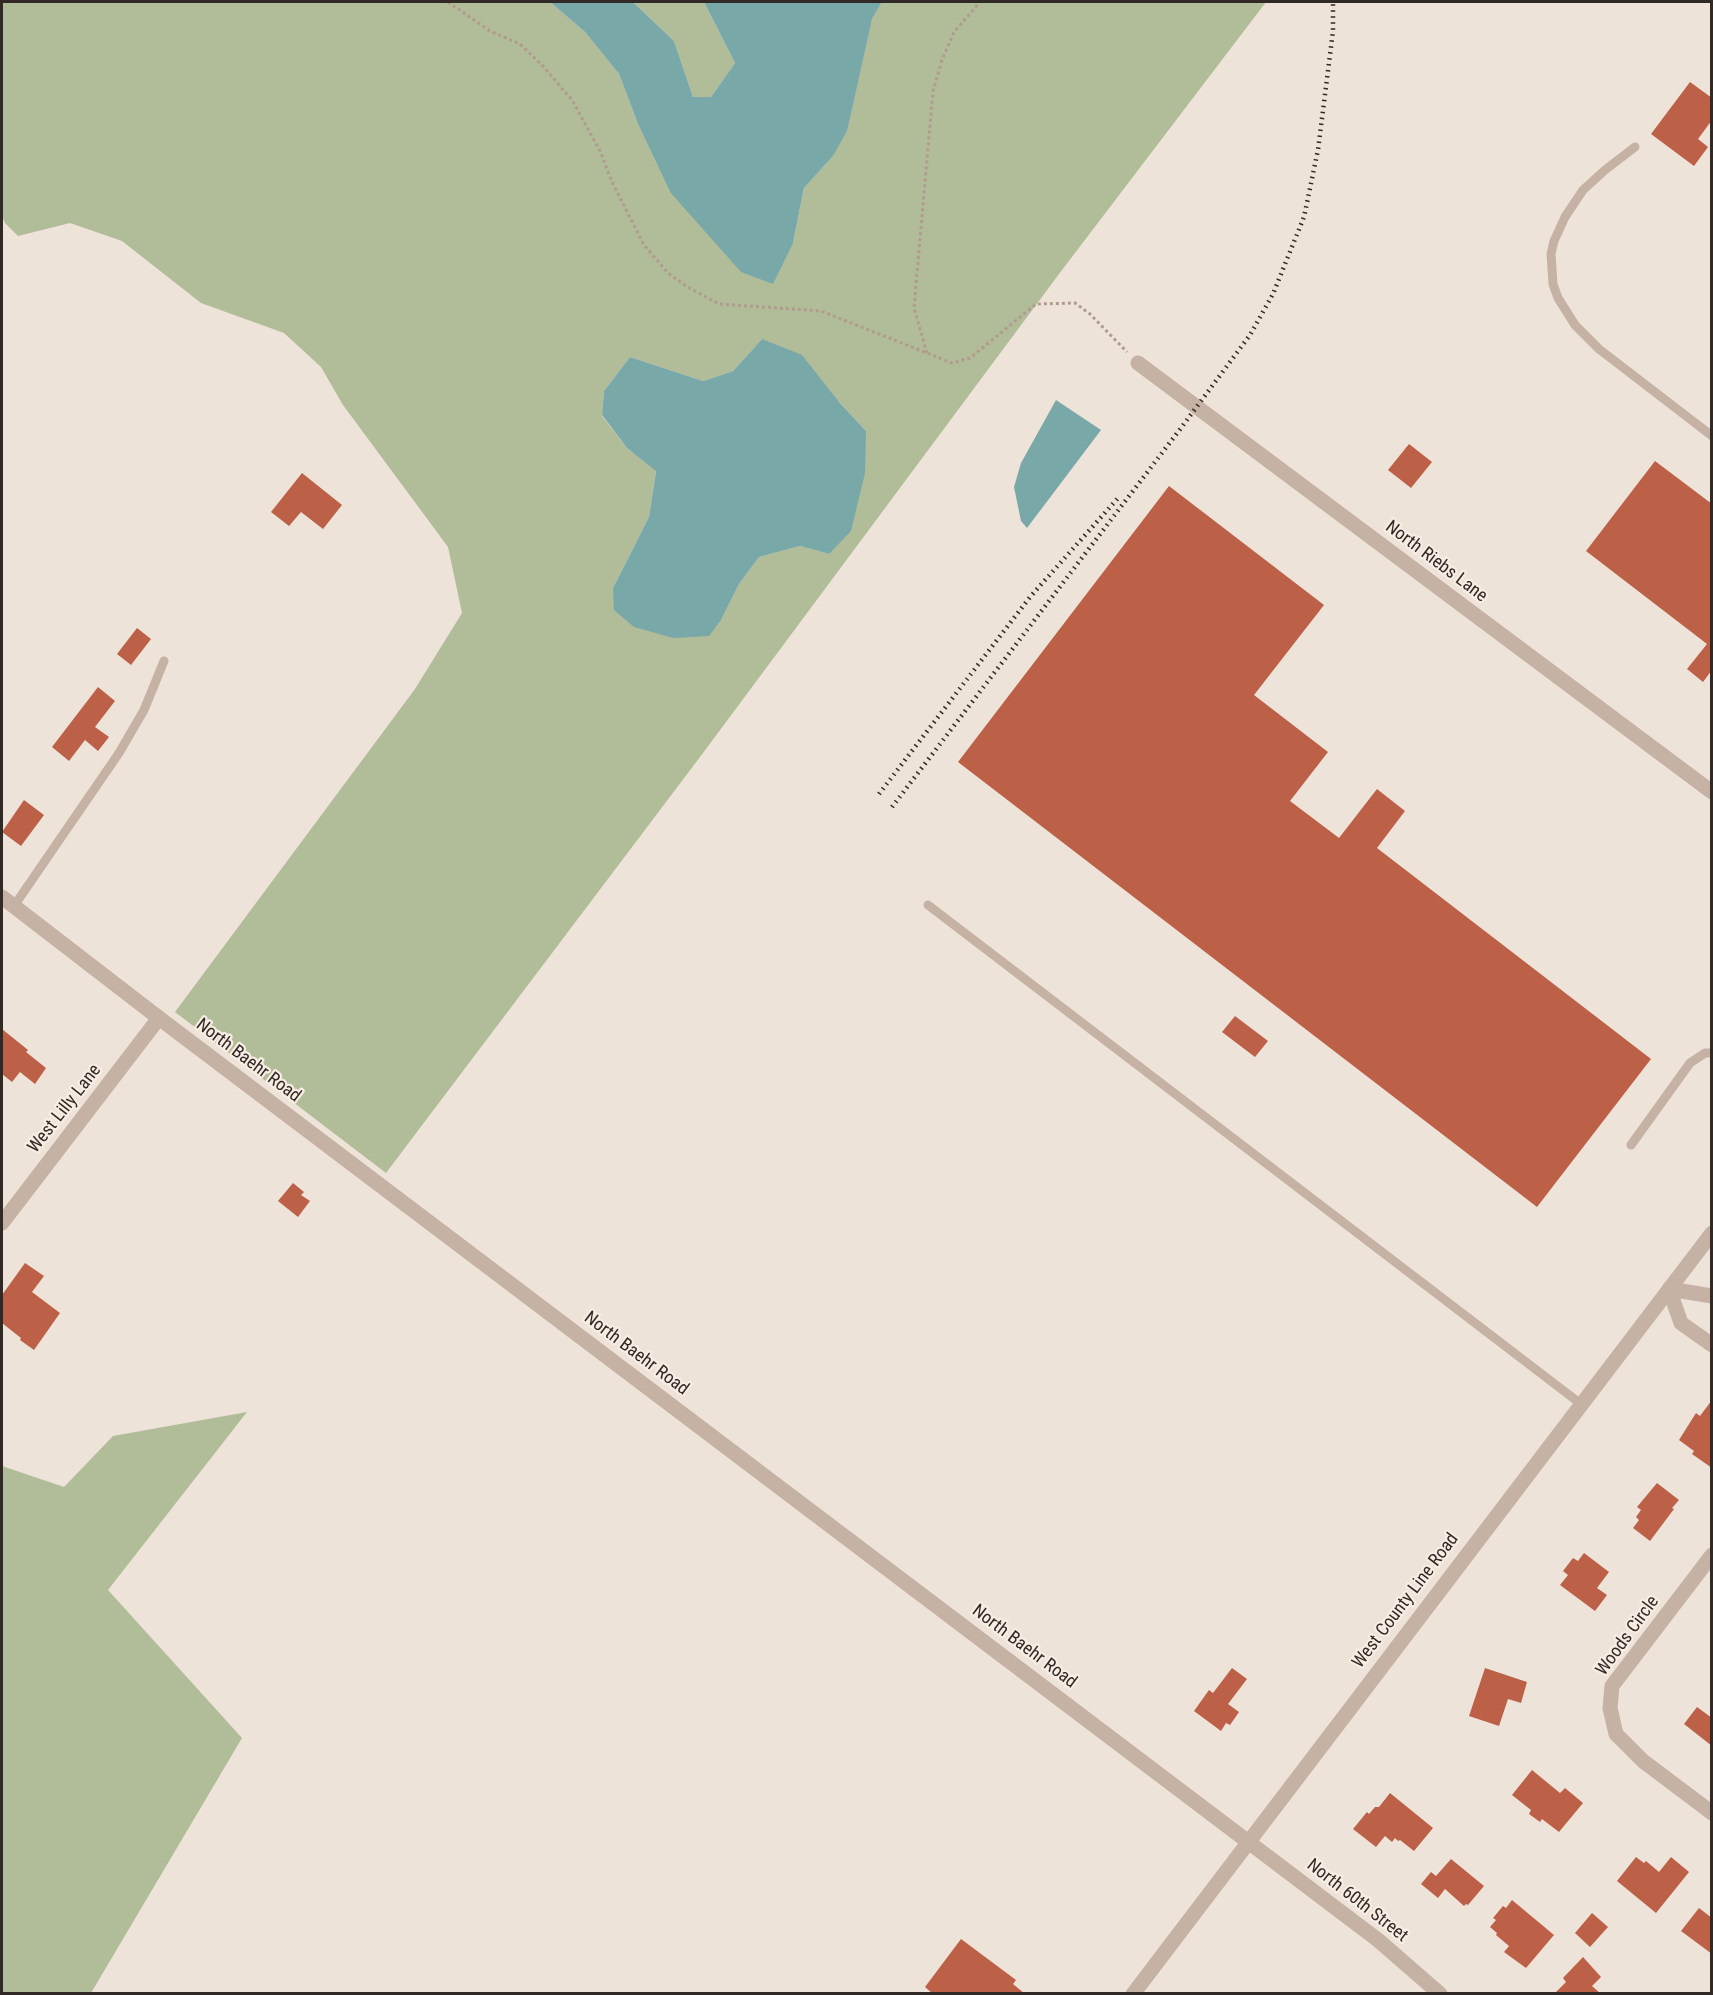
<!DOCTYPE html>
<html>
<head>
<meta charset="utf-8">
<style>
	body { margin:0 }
	#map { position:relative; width:1713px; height:1995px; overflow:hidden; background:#eee3d8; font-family:"Roboto Condensed",sans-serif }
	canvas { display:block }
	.frame { position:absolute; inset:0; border:3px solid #312925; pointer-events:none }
</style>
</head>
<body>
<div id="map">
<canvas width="1713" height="1995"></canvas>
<div class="frame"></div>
</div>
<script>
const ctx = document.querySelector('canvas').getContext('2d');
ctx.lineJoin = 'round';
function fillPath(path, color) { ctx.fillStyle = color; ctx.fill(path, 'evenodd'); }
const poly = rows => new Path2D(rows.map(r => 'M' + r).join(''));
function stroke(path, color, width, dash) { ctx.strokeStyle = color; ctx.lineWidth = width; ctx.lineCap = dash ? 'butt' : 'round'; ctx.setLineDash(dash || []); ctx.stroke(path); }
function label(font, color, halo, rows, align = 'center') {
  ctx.font = font + ' "Roboto Condensed",sans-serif'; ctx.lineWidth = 4.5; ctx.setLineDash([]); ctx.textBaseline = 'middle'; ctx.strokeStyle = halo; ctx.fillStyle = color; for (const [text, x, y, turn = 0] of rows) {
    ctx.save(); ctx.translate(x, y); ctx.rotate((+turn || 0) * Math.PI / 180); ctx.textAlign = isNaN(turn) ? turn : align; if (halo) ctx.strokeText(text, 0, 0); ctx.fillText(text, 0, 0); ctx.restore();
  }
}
fillPath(poly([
	[2,2,550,2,585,32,619,74,638,124,670,192,793,243,804,188,833,156,872,19,882,2,1266,2,1059,274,703,753,386,1173,175,1012,415,689,462,613,448,547,343,405,321,367,284,333,201,303,122,241,70,223,18,236,5,223,2,216],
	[762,339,839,402,866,431,829,554,800,546,759,557,739,584,721,620,613,588,649,517,656,470,627,448,602,416,604,391,630,357,703,381,733,371],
	[633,2,704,2,735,63,711,97,693,97,674,41],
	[247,1412,108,1590,242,1738,91,1993,2,1993,2,1466,64,1487,113,1436]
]), '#b1bc99');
fillPath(poly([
	[550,2,633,2,674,41,693,97,711,97,735,63,704,2,784,2,786,3,788,2,882,2,872,19,847,131,833,156,804,188,793,243,773,284,741,272,670,192,638,124,619,74,585,32],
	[762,339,802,355,839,402,866,431,865,473,851,531,829,554,800,546,759,557,739,584,721,620,709,636,673,638,634,627,614,610,613,588,649,517,656,471,627,448,602,415,604,391,630,357,703,381,733,371],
	[1056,400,1101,430,1027,528,1021,521,1014,487,1021,463]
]), '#79a8a9');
fillPath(poly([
	[1690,82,1712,98,1712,120,1698,139,1708,147,1694,166,1651,134],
	[1409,444,1432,462,1411,488,1388,470],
	[1655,461,1712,504,1712,670,1703,682,1687,669,1707,644,1586,551],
	[302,473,342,505,323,529,301,512,289,526,271,512],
	[1169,486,1324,605,1254,695,1328,752,1290,801,1339,838,1377,789,1405,811,1377,848,1651,1059,1537,1207,958,762],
	[137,628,151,639,131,665,117,654],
	[98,687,115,701,95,727,109,737,98,751,85,740,69,761,52,747],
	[24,800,44,815,21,846,2,832],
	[1235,1016,1268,1041,1255,1057,1222,1032],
	[2,1029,28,1050,26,1052,46,1068,35,1084,20,1072,12,1082,2,1074],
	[293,1183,304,1192,301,1195,310,1201,298,1217,278,1201],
	[25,1263,44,1276,32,1292,60,1313,34,1350,20,1340,21,1338,2,1323,2,1295],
	[1712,1400,1712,1468,1692,1454,1694,1451,1679,1440,1696,1413,1700,1416],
	[1657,1483,1679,1500,1672,1508,1674,1509,1650,1541,1633,1528,1639,1520,1636,1517,1641,1510,1637,1507],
	[1584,1553,1609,1572,1597,1588,1607,1595,1595,1611,1560,1585,1568,1575,1563,1571,1573,1558,1578,1561],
	[1232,1668,1247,1679,1228,1704,1239,1712,1230,1725,1226,1723,1221,1731,1194,1711,1209,1690,1213,1693],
	[1485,1668,1527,1682,1521,1703,1508,1699,1499,1726,1469,1716],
	[1697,1707,1712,1718,1712,1746,1684,1724],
	[1532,1770,1560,1793,1565,1788,1583,1803,1559,1832,1542,1819,1540,1822,1529,1814,1531,1810,1512,1795],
	[1390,1793,1433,1828,1414,1851,1400,1840,1398,1841,1395,1838,1392,1842,1385,1836,1376,1847,1353,1829,1367,1812,1369,1814,1375,1807,1379,1807],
	[1636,1857,1644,1863,1646,1861,1659,1872,1671,1857,1689,1872,1656,1913,1617,1881],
	[1451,1859,1484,1886,1468,1905,1466,1904,1464,1906,1445,1889,1438,1898,1421,1884,1431,1872,1436,1876],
	[1512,1900,1554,1935,1526,1968,1504,1952,1509,1946,1496,1935,1497,1933,1490,1927,1496,1920,1493,1918,1503,1906,1506,1908],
	[1699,1908,1712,1918,1712,1954,1681,1931],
	[1592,1913,1608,1927,1590,1947,1575,1933],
	[961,1939,1016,1980,1013,1984,1025,1994,933,1994,925,1987],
	[1583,1957,1601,1977,1592,1986,1601,1994,1554,1994,1566,1982,1563,1978]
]), '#bc6048');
stroke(poly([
	[448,2,490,31,520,44,542,65,572,100,600,151,612,182,644,245,668,273,686,286,719,304,821,311,952,363,970,358,1036,304,1075,303,1090,314,1127,352],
	[927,353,914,308,933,91,942,60,954,32,980,2]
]), '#b09c8f', 3, [3, 3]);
stroke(poly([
	[1635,147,1605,170,1583,190,1565,217,1554,241,1551,254,1553,284,1558,298,1575,325,1599,349,1712,436],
	[928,905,1581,1404],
	[14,906,119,753,144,710,164,661],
	[1631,1145,1690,1063,1705,1053,1712,1053]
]), '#c5b2a5', 9);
stroke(poly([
	[1138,363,1712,792],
	[2,1223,159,1018],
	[1712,1296,1669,1289,1681,1323,1712,1345],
	[1712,1555,1612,1686,1610,1708,1616,1734,1643,1761,1712,1813]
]), '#c5b2a5', 15);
stroke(poly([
	[2,897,159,1018,1378,1940,1440,1994],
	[1133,1994,1712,1233]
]), '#c5b2a5', 15);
stroke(poly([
	[879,794,1030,597,1119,497],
	[892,807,1181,428,1250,335,1273,294,1304,217,1318,150,1333,31,1333,2]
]), '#312925', 4.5, [1.5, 4.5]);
label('18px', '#312925', '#f7ede3', [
	["North Riebs Lane",1436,562,37],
	["North Baehr Road",248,1061,37],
	["West Lilly Lane",65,1109,-52],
	["North Baehr Road",636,1354,37],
	["West County Line Road",1406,1601,-53],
	["Woods Circle",1628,1636,-54],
	["North Baehr Road",1024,1647,37],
	["North 60th Street",1357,1901,38]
]);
</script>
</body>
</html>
